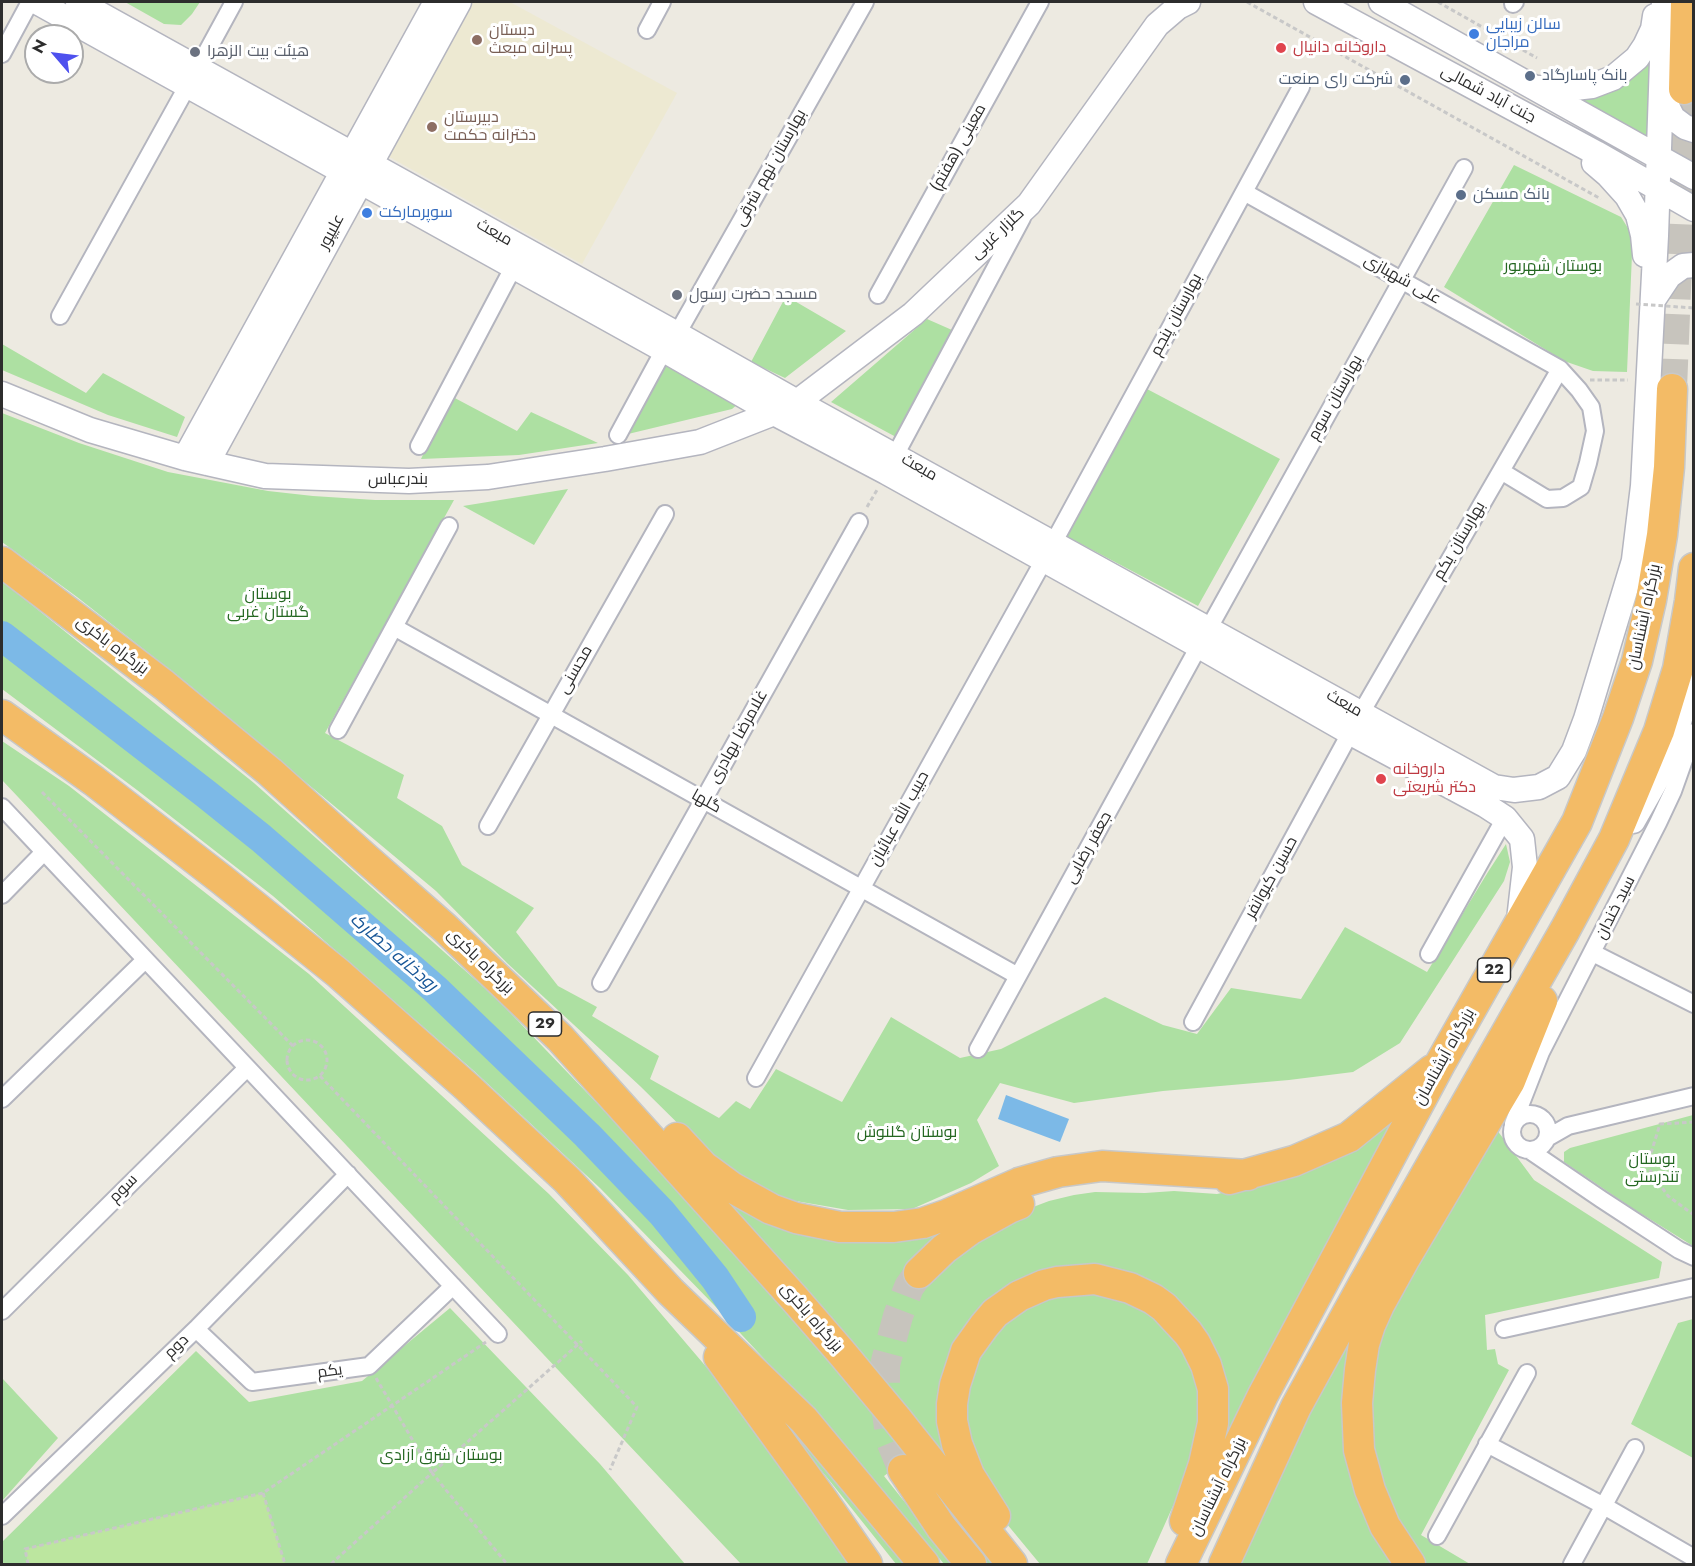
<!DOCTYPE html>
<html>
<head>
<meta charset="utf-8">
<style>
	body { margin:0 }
	#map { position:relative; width:1695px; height:1566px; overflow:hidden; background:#edeae1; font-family:Jost,sans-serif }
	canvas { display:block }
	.frame { position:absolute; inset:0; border:3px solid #2d2d2d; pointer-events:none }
	.north { position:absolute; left:24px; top:24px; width:60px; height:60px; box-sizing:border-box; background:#fff; border:2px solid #ababab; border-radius:50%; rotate:298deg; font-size:16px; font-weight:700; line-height:24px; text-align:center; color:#2d2d2d }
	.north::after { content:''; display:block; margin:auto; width:21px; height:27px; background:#4e51ee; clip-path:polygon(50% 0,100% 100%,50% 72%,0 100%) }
</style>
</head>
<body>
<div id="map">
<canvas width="1695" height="1566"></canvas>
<div class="frame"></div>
<div class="north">N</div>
</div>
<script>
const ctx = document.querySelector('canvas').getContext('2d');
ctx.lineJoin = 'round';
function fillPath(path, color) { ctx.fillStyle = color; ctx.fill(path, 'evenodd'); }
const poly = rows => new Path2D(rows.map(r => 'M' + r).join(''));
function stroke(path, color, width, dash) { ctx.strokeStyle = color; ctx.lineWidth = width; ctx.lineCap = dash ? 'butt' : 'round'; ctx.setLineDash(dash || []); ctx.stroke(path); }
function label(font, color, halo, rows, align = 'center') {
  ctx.font = font + ' Jost,Cairo,sans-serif'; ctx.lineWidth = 6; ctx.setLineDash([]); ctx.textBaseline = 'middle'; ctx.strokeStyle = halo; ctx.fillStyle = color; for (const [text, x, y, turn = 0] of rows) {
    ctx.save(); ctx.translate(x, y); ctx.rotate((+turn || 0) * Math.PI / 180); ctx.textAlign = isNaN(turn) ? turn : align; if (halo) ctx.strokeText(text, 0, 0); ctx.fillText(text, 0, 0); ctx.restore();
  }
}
fillPath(poly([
	[469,2,510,2,677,93,582,264,384,154]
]), '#ede9d2');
fillPath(poly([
	[125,2,200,2,192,14,181,25,164,24],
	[1655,35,1653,140,1570,98],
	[1514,165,1621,217,1631,233,1632,254,1627,372,1593,371,1564,361,1444,287],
	[786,296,846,331,785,378,751,362],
	[927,319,952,330,896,437,831,402],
	[2,344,86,393,103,373,185,417,177,437,108,415,2,370],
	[663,364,739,403,732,409,628,434],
	[1147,389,1280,459,1198,606,1066,536],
	[451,396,517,431,531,412,598,443,519,455,421,459],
	[2,413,79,443,168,472,268,491,313,496,375,500,454,500,325,733,404,775,397,798,442,826,462,865,534,908,516,932,558,986,597,1007,592,1016,659,1056,650,1079,719,1118,736,1101,750,1109,776,1069,842,1102,891,1017,960,1058,1001,1049,1105,997,1163,1025,1197,1034,1231,988,1301,999,1345,927,1427,972,1488,872,1506,844,1510,862,1504,881,1400,1043,1353,1072,1289,1080,1163,1091,1074,1103,1000,1083,977,1120,999,1166,971,1183,912,1209,848,1210,784,1199,723,1168,640,1086,507,963,436,891,188,684,77,597,2,542],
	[568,489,534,545,463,506],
	[2,581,254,783,497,999,689,1199,864,1398,995,1564,982,1564,907,1459,884,1476,954,1564,944,1564,851,1452,714,1305,600,1188,474,1071,273,896,137,790,2,689],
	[2,741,69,786,309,974,549,1194,628,1275,731,1396,855,1564,741,1564,2,780],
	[1693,1115,1693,1246,1632,1208,1564,1162,1564,1152,1570,1148],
	[1393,1118,1206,1476,1204,1343,1083,1272,962,1346,965,1480,697,1168,822,1231,1012,1193,1094,1179,1028,1192,945,1263,1020,1212,1049,1201,1074,1195,1095,1192,1145,1193,1174,1191,1217,1194,1271,1182],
	[1491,1122,1534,1180,1662,1262,1659,1278,1485,1315,1487,1350,1495,1349,1498,1364,1509,1370,1421,1535,1470,1564,1418,1564,1368,1457,1372,1340],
	[1375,1287,1354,1371,1402,1564,1234,1564,1275,1476],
	[1051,1289,1134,1296,1194,1354,1201,1423,1181,1488,1147,1564,1040,1564,997,1512,959,1418,983,1335],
	[450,1308,600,1464,685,1564,2,1564,2,1542,196,1351,249,1402,362,1381],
	[1693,1319,1694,1319,1693,1458,1631,1424,1678,1323],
	[2,1378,58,1438,2,1501],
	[751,1389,796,1430,911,1564,896,1564,825,1475]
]), '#ade0a2');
fillPath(poly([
	[263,1493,285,1564,28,1564,25,1549]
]), '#bce69f');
fillPath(poly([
	[1006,1095,1069,1119,1060,1142,998,1119]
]), '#7cb9e7');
stroke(poly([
	[2,636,206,794,261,838,435,989,587,1135,662,1213,715,1278,741,1317]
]), '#7cb9e7', 30);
stroke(poly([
	[1672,389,1684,89],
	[903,1470,891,1441,885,1399,885,1365,898,1316,909,1287,919,1273]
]), '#c7c4bd', 30, [30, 15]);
const street = poly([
	[1513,4,1515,2],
	[647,30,662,2],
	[2,54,30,2],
	[198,68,234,2],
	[1244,192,1560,369,1579,390,1591,407,1595,431,1588,463,1581,487,1563,498,1547,499,1501,471],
	[878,295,1040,2],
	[60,316,188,85],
	[618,435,664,350,677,334,865,2],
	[419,446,514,266],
	[890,465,1022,218],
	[394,627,1018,976],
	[338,730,449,526],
	[2,807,498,1334],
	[488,826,665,514],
	[2,895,44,852],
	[1593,953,1694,1004],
	[1429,954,1505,818],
	[601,983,859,522],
	[1193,1022,1361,713,1560,369],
	[978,1049,1199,646,1464,168],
	[756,1078,1044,560,1301,87],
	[2,1099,145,960],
	'1512 1132a18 18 0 1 1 36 0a18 18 0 1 1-36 0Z',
	[1513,1124,1541,1052,1658,823,1673,791,1694,732],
	[1547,1138,1568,1126,1694,1096],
	[1529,1150,1601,1199,1679,1250,1694,1257],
	[2,1311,247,1068],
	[196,1329,252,1382,369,1366,453,1286],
	[1504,1329,1694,1287],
	[1487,1444,1604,1506,1694,1558],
	[2,1516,196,1329,348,1174],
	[1437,1536,1527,1373],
	[1572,1564,1635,1448]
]);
const secondary = poly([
	[37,2,664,350,774,413,886,472,1199,646,1351,733,1485,805,1505,818,1522,839,1525,867,1519,920],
	[78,2,677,334,797,402,1494,787,1514,790,1539,787,1558,777,1574,751,1586,719,1636,554],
	[1316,2,1596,153,1694,209],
	[1381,2,1694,177],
	[1539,88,1566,89,1592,86,1613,78,1637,58,1645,46,1653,29,1655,16],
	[1663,92,1667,106,1673,118,1685,127,1694,130],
	[1594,163,1608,175,1627,196,1638,215,1643,235,1645,255],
	[1653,300,1669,276,1683,266,1694,265],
	[2,394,90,430,185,458,265,476,409,481,488,477,605,459,700,442,774,413,797,402,913,314,1029,204,1157,25,1178,7,1188,2],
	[185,458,436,2],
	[207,463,459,2],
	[1633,568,1643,486,1656,236,1664,2],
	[1633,821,1658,777,1678,726,1694,668]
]);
const highway = poly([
	[1684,89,1686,2],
	[2,562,164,685,270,772,363,856,445,928,560,1038,794,1298,841,1352,896,1418,1012,1564],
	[2,715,94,781,221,879,338,973,467,1087,567,1180,671,1292,804,1420,924,1564],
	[677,1138,703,1166,733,1188,771,1209,796,1218,840,1227,894,1227,923,1223,946,1215,1019,1183,1058,1172,1102,1166,1248,1175],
	[1229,1179,1294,1161,1349,1137,1432,1070],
	[919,1273,944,1249,971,1229,1009,1208,1019,1204],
	[719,1357,822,1499,867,1564],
	[903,1470,941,1527,971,1564],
	[995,1516,969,1475,957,1444,952,1421,952,1404,955,1385,966,1351,984,1326,995,1313,1019,1296,1044,1285,1057,1282,1095,1279,1130,1288,1153,1299,1164,1307,1188,1333,1195,1343,1206,1365,1213,1389,1213,1423,1204,1464,1185,1521],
	[1181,1564,1263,1395,1441,1062,1577,822,1618,718,1637,661,1651,600,1662,535,1669,467,1672,389],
	[1224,1564,1296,1407,1362,1287,1565,930,1614,839,1659,731,1678,669,1690,601,1694,568],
	[1410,1564,1385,1526,1370,1490,1359,1450,1357,1403,1360,1370,1364,1344,1370,1325,1379,1305,1405,1258,1510,1081,1542,1001]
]);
stroke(street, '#b4b5bf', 20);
stroke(secondary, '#b4b5bf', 27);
stroke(highway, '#c8c8c8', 33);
stroke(poly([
	[1247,2,1601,199],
	[1438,2,1537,58],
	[1590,380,1628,380],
	[867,507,877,490],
	[42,792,293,1046],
	'287 1060a20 20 0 1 1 40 0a20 20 0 1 1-40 0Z',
	[320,1076,637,1407,610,1470],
	[1694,1122,1660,1124,1647,1166,1668,1196,1694,1215],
	[376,1378,432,1473,582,1341],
	[263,1493,285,1564],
	[28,1564,25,1549,263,1493,486,1342],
	[331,1564,432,1473,507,1564]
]), '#c8c8c8', 3, [4.5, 3]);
stroke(street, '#fff', 16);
stroke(secondary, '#fff', 24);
stroke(highway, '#f3bb66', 30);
stroke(poly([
	[1636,304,1694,308]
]), '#c8c8c8', 3, [4.5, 3]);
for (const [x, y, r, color] of [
	[1474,34,6,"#3f7fe0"],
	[477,40,6,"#8d6e63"],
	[1281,48,6,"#e0444e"],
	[195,52,6,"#6b7280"],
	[1530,76,6,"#5c6f8a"],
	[1405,80,6,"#5c6f8a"],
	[432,127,6,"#8d6e63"],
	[1461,195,6,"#5c6f8a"],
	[367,213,6,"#3f7fe0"],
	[677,295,6,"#6b7280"],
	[1381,779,6,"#e0444e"]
]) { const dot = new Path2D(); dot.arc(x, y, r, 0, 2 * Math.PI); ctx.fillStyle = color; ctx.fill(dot); stroke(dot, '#fff', 2); }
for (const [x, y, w] of [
	[1494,970,33],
	[545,1024,33]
]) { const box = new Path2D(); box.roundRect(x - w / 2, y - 12, w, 24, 4.5); ctx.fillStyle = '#fff'; ctx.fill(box); stroke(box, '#2d2d2d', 1.5); }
label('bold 15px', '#2d2d2d', null, [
	["22",1494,970],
	["29",545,1024]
]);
label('16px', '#366cbe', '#fff', [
	["سالن زیبایی",1486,25],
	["مراجان",1486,43],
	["سوپرمارکت",379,213]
], 'left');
label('16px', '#785e54', '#fff', [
	["دبستان",489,31],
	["پسرانه مبعث",489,49],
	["دبیرستان",444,118],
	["دخترانه حکمت",444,136]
], 'left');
label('16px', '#be3a42', '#fff', [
	["داروخانه دانیال",1293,48],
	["داروخانه",1393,770],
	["دکتر شریعتی",1393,788]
], 'left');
label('16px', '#5b616d', '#fff', [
	["هیئت بیت الزهرا",207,52],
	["مسجد حضرت رسول",689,295]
], 'left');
label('16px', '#4e5e75', '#fff', [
	["بانک پاسارگاد",1542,76],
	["شرکت رای صنعت",1393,80,"right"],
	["بانک مسکن",1473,195]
], 'left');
label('16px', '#2d2d2d', '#fff', [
	["جنت آباد شمالی",1488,95,28],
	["معینی (هفتم)",959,148,-61],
	["بهارستان نهم شرقی",771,168,-61],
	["علیپور",332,232,-62],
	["مبعث",494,233,29],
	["گلزار غربی",998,234,-43],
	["علی شهبازی",1402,280,29],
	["بهارستان پنجم",1177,315,-62],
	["بهارستان سوم",1336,398,-61],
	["مبعث",919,468,29],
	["بندرعباس",398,480],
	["بهارستان یکم",1460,541,-60],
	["بزرگراه آبشناسان",1645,617,-78],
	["بزرگراه باکری",112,646,37],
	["محسنی",576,670,-60],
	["مبعث",1344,704,29],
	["غلامرضا بهادری",739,737,-61],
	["گلها",706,802,29],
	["حبیب الله عبائیان",900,819,-61],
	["جعفر رضایی",1089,848,-61],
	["حسین کیوانفر",1272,878,-61],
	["سید خندان",1616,908,-63],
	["بزرگراه باکری",480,962,44],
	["بزرگراه آبشناسان",1445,1057,-61],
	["سوم",124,1189,-45],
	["بزرگراه باکری",811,1318,49],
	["دوم",177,1347,-44],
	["یکم",330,1372,-8],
	["بزرگراه آبشناسان",1219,1487,-64]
]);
label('16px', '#246721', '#fff', [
	["بوستان شهریور",1553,267],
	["بوستان",268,595],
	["گستان غربی",268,613],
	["بوستان گلنوش",907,1133],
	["بوستان",1652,1160],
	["تندرستی",1652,1178],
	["بوستان شرق آزادی",441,1456]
]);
label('italic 18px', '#175697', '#fff', [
	["رودخانه حصارک",393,953,41]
]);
</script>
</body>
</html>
